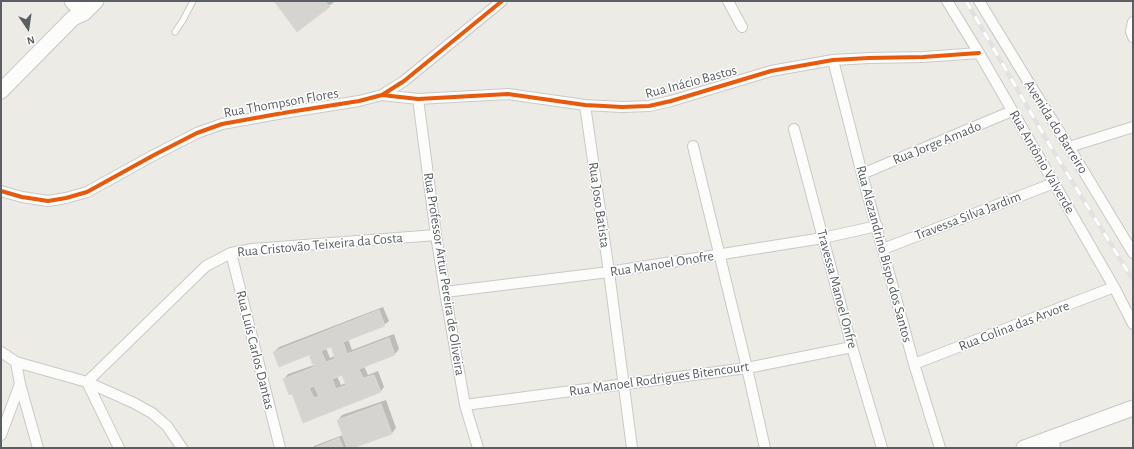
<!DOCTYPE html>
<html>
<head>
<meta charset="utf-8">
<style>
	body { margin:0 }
	#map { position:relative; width:1134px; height:449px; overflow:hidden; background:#ecebe6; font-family:"Alegreya Sans",sans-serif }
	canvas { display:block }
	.frame { position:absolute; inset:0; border:2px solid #5b5f64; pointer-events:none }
	.north { position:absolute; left:8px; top:8px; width:40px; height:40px; -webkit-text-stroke:3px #fff; paint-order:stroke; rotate:167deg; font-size:11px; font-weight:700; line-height:16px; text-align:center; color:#5b5f64 }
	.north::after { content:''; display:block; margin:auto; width:14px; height:18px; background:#5b5f64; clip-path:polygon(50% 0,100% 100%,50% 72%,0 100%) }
</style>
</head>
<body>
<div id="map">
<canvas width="1134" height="449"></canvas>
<div class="frame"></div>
<div class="north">N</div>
</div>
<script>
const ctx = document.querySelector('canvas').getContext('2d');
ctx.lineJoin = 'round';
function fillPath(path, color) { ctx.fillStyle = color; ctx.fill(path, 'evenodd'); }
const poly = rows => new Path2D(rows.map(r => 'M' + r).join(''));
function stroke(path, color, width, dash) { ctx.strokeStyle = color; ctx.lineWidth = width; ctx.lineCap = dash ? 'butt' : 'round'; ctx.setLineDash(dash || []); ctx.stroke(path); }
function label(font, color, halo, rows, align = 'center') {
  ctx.font = font + ' "Alegreya Sans",sans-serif'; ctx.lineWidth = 3; ctx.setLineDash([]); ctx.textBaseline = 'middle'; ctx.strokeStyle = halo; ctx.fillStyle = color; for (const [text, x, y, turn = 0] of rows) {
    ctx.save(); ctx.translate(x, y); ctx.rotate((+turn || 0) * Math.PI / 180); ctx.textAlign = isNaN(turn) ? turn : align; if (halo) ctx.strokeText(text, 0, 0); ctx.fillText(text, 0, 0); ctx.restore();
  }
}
fillPath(poly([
	[275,1,333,1,334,2,329,6],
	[383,307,389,321,384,325,348,339,352,350,394,334,399,349,395,354,364,366,368,375,378,371,384,387,380,392,303,421,292,393,284,379,288,374,314,365,310,354,274,352,279,347],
	[331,346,335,356,330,358,326,348],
	[342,374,346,383,341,385,337,376],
	[386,400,396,428,392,433,350,448,312,448,314,446,343,435,338,420,342,415]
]), '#0003');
const building = poly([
	[274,1,325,1,330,7,297,32,274,1],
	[379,310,385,326,343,342,347,354,389,338,395,355,359,369,363,378,374,375,381,392,303,423,292,394,289,395,283,379,314,367,309,355,279,367,273,352,379,310],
	[331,347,335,359,326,362,321,351,331,347],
	[342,375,346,385,336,389,332,379,342,375],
	[314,386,319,396,314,398,309,388,314,386],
	[381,404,392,434,353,448,347,448,337,420,381,404],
	[339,438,343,448,314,448,339,438]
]);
fillPath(building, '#d5d4d1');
stroke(building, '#dbd9d5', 1);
const lane = poly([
	[175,32,183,20,193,1]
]);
const street = poly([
	[728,1,742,27],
	[947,1,979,53,1114,287,1133,324],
	[979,1,1034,91,1069,147,1133,253],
	[1133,22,1131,31,1133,37],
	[833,60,862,174,914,364,940,448],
	[382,95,418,99,508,94,585,105,622,107,649,106,671,101,771,71,833,60,869,58,923,57,979,53],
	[418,99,436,235,445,292,465,405,478,448],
	[585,105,609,272,632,448],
	[794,129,852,347,882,448],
	[693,146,747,368,765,448],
	[1069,147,1133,127],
	[862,174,1012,111],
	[1,191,22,197,48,201,66,198,87,192,154,155,197,133,222,124,283,113,359,101,382,95,404,81,502,1],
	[883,249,1054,183],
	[231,253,280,448],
	[445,292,609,272,823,238,877,226],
	[1,352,16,362,87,382,134,403,152,413,167,426,182,448],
	[914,364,1114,287],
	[87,382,206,266,231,253,252,249,436,235],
	[87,382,119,448],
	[20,384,38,448],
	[465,405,747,368,852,347],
	[1,435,20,384,16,362],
	[1053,437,1055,448]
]);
const secondary = poly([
	[72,1,84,13],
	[1,91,73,18,84,13,96,1],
	[1024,448,1133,408]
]);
stroke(lane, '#c9c9c8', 7);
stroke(street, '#c9c9c8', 12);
stroke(secondary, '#c7c8c6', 17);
stroke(lane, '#fcfcfb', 5);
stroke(street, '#fcfcfb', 10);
stroke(secondary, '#fcfcfb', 15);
const rail = poly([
	[966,1,1049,144,1133,280]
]);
stroke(rail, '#e3e2e2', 4.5);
stroke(rail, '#fff', 3, [9]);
stroke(poly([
	[382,95,418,99,508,94,585,105,622,107,649,106,671,101,771,71,833,60,869,58,923,57,979,53],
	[1,191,22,197,48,201,66,198,87,192,154,155,197,133,222,124,283,113,359,101,382,95,404,81,502,1]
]), '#e8590c', 4);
label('14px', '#5b5f64', '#fff', [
	["Rua Inácio Bastos",691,82,-15],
	["Rua Thompson Flores",281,103,-10],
	["Avenida do Barreiro",1056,127,58],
	["Rua Jorge Amado",937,143,-22],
	["Rua Antônio Valverde",1042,162,60],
	["Rua Joso Batista",599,205,82],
	["Travessa Silva Jardim",968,216,-21],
	["Rua Cristovão Teixeira da Costa",320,245,-5],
	["Rua Alezandrino Bispo dos Santos",884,254,75],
	["Rua Manoel Onofre",662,264,-9],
	["Rua Professor Artur Pereira de Oliveira",444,274,81],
	["Travessa Manoel Onfre",837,289,75],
	["Rua Colina das Arvore",1014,326,-21],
	["Rua Luís Carlos Dantas",255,350,76],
	["Rua Manoel Rodrigues Bitencourt",659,379,-8]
]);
</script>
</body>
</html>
